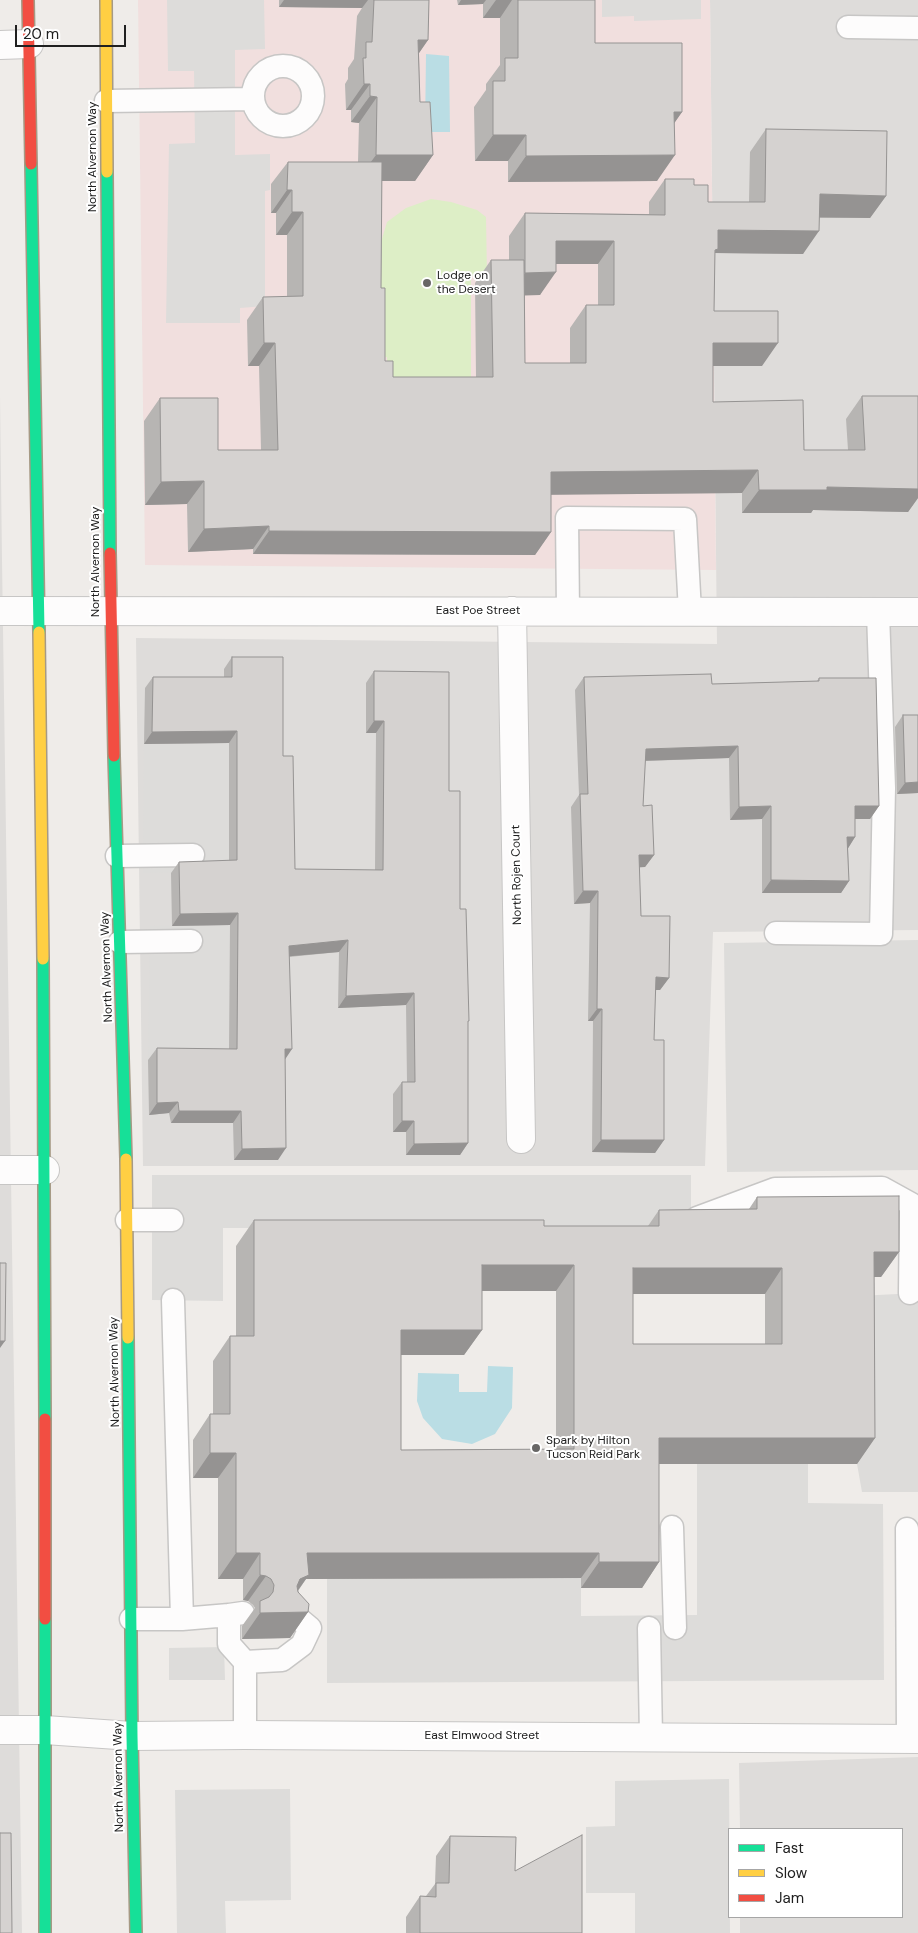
<!DOCTYPE html>
<html>
<head>
<meta charset="utf-8">
<style>
	body { margin:0 }
	#map { position:relative; width:918px; height:1933px; overflow:hidden; background:#efece9; font-family:"DM Sans",sans-serif }
	canvas { display:block }
	.legend { position:absolute; left:728px; top:1828px; width:175px; height:90px; box-sizing:border-box; background:#fff; border:1px solid #a6a6a6; margin:0; padding:6px 9px; list-style:none; font-size:15px; color:#202020 }
	.legend li { display:flex; align-items:center; gap:10px; height:25px }
	.legend b { width:25px; border:1px solid #a6a6a6 }
	.scale { position:absolute; left:15px; top:25px; width:111px; height:22px; box-sizing:border-box; border:2px solid #202020; border-top:0; padding-left:6px; font-size:15px; line-height:18px; white-space:nowrap; color:#202020; -webkit-text-stroke:4px #fff; paint-order:stroke }
</style>
</head>
<body>
<div id="map">
<canvas width="918" height="1933"></canvas>
<ul class="legend">
<li><b style="height:6px;background:#16e098"></b>Fast</li>
<li><b style="height:6px;background:#ffcf43"></b>Slow</li>
<li><b style="height:6px;background:#f24e42"></b>Jam</li>
</ul>
<div class="scale">20 m</div>
</div>
<script>
const ctx = document.querySelector('canvas').getContext('2d');
ctx.lineJoin = 'round';
function fillPath(path, color) { ctx.fillStyle = color; ctx.fill(path, 'evenodd'); }
const poly = rows => new Path2D(rows.map(r => 'M' + r).join(''));
function stroke(path, color, width, dash) { ctx.strokeStyle = color; ctx.lineWidth = width; ctx.lineCap = dash ? 'butt' : 'round'; ctx.setLineDash(dash || []); ctx.stroke(path); }
function label(font, color, halo, rows, align = 'center') {
  ctx.font = font + ' "DM Sans",sans-serif'; ctx.lineWidth = 4; ctx.setLineDash([]); ctx.textBaseline = 'middle'; ctx.strokeStyle = halo; ctx.fillStyle = color; for (const [text, x, y, turn = 0] of rows) {
    ctx.save(); ctx.translate(x, y); ctx.rotate((+turn || 0) * Math.PI / 180); ctx.textAlign = isNaN(turn) ? turn : align; if (halo) ctx.strokeText(text, 0, 0); ctx.fillText(text, 0, 0); ctx.restore();
  }
}
fillPath(poly([
	[710,0,918,0,918,930,713,932,705,1166,143,1166,136,638,717,644],
	[0,396,2,560,22,1933,0,1933],
	[918,1757,918,1933,740,1933,740,1917,902,1917,902,1829,740,1829,739,1763]
]), '#dedcda');
fillPath(poly([
	[138,0,710,0,716,570,145,565]
]), '#f1dfde');
fillPath(poly([
	[167,0,264,0,265,49,235,50,235,155,270,154,270,190,265,191,265,306,240,308,240,323,166,323,169,144,195,143,194,71,168,71],
	[602,0,701,0,701,19,634,21,634,16,602,17],
	[144,743,229,743,230,872,143,873],
	[230,925,229,1061,148,1060,150,926],
	[918,940,918,1170,727,1172,724,943],
	[152,1175,691,1175,691,1228,223,1228,223,1301,152,1300],
	[918,1293,918,1492,862,1492,857,1464,857,1296],
	[697,1463,808,1463,808,1503,883,1504,884,1680,327,1683,327,1579,581,1578,581,1616,697,1615],
	[224,1647,225,1680,169,1680,169,1648],
	[729,1779,730,1933,635,1933,635,1893,586,1893,586,1827,615,1826,615,1781],
	[290,1789,291,1900,225,1901,226,1933,177,1933,175,1790]
]), '#dddcda');
fillPath(poly([
	[431,199,451,202,477,210,486,217,487,276,471,276,471,393,387,392,387,357,380,358,378,252,387,222,406,208]
]), '#ddeec6');
fillPath(poly([
	[426,54,449,56,450,132,425,132],
	[488,1366,513,1367,512,1408,495,1434,472,1444,442,1439,423,1418,417,1401,418,1373,459,1374,459,1392,487,1392]
]), '#badde4');
const lane = poly([
	[848,27,918,28],
	'253 96a30 30 0 1 1 60 0a30 30 0 1 1-60 0Z',
	[106,101,253,99],
	[568,611,567,518,685,519,690,612],
	[117,856,193,855],
	[776,933,881,934,884,788,878,612],
	[120,942,191,941],
	[697,1218,775,1189,882,1188,911,1204,910,1293],
	[127,1220,172,1220],
	[173,1300,182,1619],
	[672,1527,675,1628],
	[907,1529,908,1739],
	[243,1613,229,1615,229,1644,245,1662,245,1735],
	[131,1619,182,1619,229,1615],
	[649,1628,651,1737],
	[245,1662,282,1660,302,1645,310,1628,292,1613]
]);
const street = poly([
	[0,45,29,44],
	[0,611,918,612],
	[512,611,521,1139],
	[0,1170,45,1170],
	[0,1730,45,1730,132,1736,245,1735,918,1739]
]);
const fast = poly([
	[31,164,39,632],
	[107,172,110,553],
	[114,756,126,1159],
	[43,959,45,1419],
	[128,1338,132,1736,136,1933],
	[45,1619,45,1933]
]);
const slow = poly([
	[106,0,107,172],
	[39,632,43,959],
	[126,1159,128,1338]
]);
const jam = poly([
	[28,0,31,164],
	[110,553,114,756],
	[45,1419,45,1619]
]);
stroke(lane, '#c7c6c5', 25);
stroke(street, '#c7c6c5', 30);
stroke(fast, '#a69a85', 14);
stroke(slow, '#a69a85', 14);
stroke(jam, '#a69a85', 14);
stroke(lane, '#fdfcfc', 22);
stroke(street, '#fdfcfc', 28);
stroke(fast, '#16e098', 11);
stroke(slow, '#ffcf43', 11);
stroke(jam, '#f24e42', 11);
fillPath(poly([
	[279,0,429,0,428,40,419,53,420,102,433,155,415,181,382,181,381,288,385,361,393,377,476,377,475,283,491,260,509,260,509,236,525,213,649,214,649,202,665,179,694,185,708,202,749,202,750,152,766,129,886,196,870,218,819,218,803,254,715,253,714,311,762,366,713,366,713,402,804,450,848,450,846,419,862,396,918,396,918,498,908,512,813,510,811,513,742,513,742,493,551,494,551,532,535,555,253,554,253,549,188,552,187,504,145,505,144,421,160,398,218,450,261,450,259,366,248,366,247,320,263,297,287,297,287,235,276,235,276,213,271,213,271,184,288,162,358,162,359,123,351,122,351,110,346,110,345,84,348,79,348,68,354,59,357,16,362,8,279,7],
	[556,264,598,264,598,305,586,305,570,328,570,363,525,363,525,295,540,295],
	[457,0,595,0,595,43,682,112,674,123,657,181,508,182,508,161,475,161,474,107,486,90,486,84,500,65,500,18,483,18,483,4,458,5],
	[232,657,283,756,295,869,375,870,376,733,366,733,366,683,374,671,449,791,460,909,468,1023,468,1143,460,1155,406,1155,406,1132,393,1132,393,1094,402,1082,407,1082,406,1005,338,1008,339,952,289,957,285,1059,278,1160,234,1160,233,1123,171,1123,169,1113,149,1115,148,1060,157,1048,229,1049,230,925,172,926,171,873,179,862,229,861,229,743,144,744,145,688,153,677,224,677,224,669],
	[584,677,712,684,817,681,819,678,879,806,870,819,855,819,855,837,848,848,849,881,841,893,762,893,762,819,730,820,729,758,645,761,643,806,654,855,645,867,639,867,641,916,669,978,660,990,655,990,654,1040,664,1140,655,1153,592,1152,593,1021,588,1021,590,903,574,904,571,807,579,795,575,690],
	[903,715,918,715,918,793,897,794,895,727],
	[757,1197,899,1252,881,1277,874,1277,875,1438,857,1464,659,1464,659,1562,642,1588,581,1588,581,1578,306,1579,298,1591,308,1612,290,1638,242,1639,242,1626,255,1608,253,1605,248,1601,243,1600,243,1579,218,1579,218,1478,193,1478,193,1440,210,1414,213,1414,213,1361,230,1336,236,1336,236,1246,254,1220,544,1226,648,1226,659,1210,749,1209],
	[482,1291,556,1291,556,1449,401,1450,401,1355,464,1355,482,1330],
	[633,1294,765,1294,765,1344,633,1344],
	[450,1836,515,1871,582,1933,406,1933,406,1917,420,1896,426,1896,435,1884,436,1856]
]), '#b7b5b3');
fillPath(poly([
	[284,0,368,0,362,8,279,7],
	[461,0,486,0,483,4,458,5],
	[496,0,512,0,500,18,483,18],
	[418,40,428,40,410,66],
	[364,84,370,84,351,110,346,110],
	[370,96,377,97,359,123,351,122],
	[674,112,682,112,664,138],
	[493,135,526,135,508,161,475,161],
	[376,155,433,155,415,181,357,181],
	[675,155,657,181,508,182,526,156],
	[287,190,292,190,276,213,271,213],
	[820,194,886,196,870,218,804,217],
	[292,212,303,212,287,235,276,235],
	[718,230,819,231,803,254,715,253],
	[556,241,614,241,598,264,540,264],
	[556,272,540,295,509,296,525,273],
	[264,343,275,343,259,366,248,366],
	[713,343,778,343,762,366,697,366],
	[758,470,742,493,535,495,551,472],
	[204,481,187,504,145,505,161,482],
	[827,487,918,489,918,498,908,512,813,510,811,513,742,513,759,490],
	[269,526,253,549,188,552,204,529],
	[269,531,551,532,535,555,253,554],
	[374,721,384,721,376,733,366,733],
	[237,731,229,743,144,744,152,732],
	[738,746,729,758,637,761,646,749],
	[918,782,918,793,897,794,905,783],
	[771,806,762,819,730,820,739,807],
	[855,806,879,806,870,819,847,819],
	[847,837,855,837,847,850],
	[639,855,654,855,645,867,630,868],
	[771,880,849,881,841,893,762,893],
	[583,891,598,891,590,903,574,904],
	[238,913,230,925,172,926,180,914],
	[348,940,339,952,281,957,289,946],
	[656,977,669,978,660,990,647,990],
	[414,993,406,1005,338,1008,346,996],
	[597,1009,602,1009,593,1021,588,1021],
	[285,1049,292,1049,284,1061],
	[178,1102,169,1113,149,1115,157,1103],
	[179,1111,241,1111,233,1123,171,1123],
	[402,1121,414,1121,406,1132,393,1132],
	[601,1140,664,1140,655,1153,592,1152],
	[468,1143,460,1155,406,1155,414,1144],
	[286,1148,278,1160,234,1160,242,1149],
	[874,1252,899,1252,881,1277,856,1277],
	[482,1265,574,1265,556,1291,464,1291],
	[633,1268,782,1268,765,1294,615,1294],
	[401,1330,482,1330,464,1355,383,1355],
	[0,1341,5,1341,0,1348],
	[659,1438,875,1438,857,1464,641,1464],
	[210,1453,236,1453,218,1478,193,1478],
	[236,1553,260,1553,243,1579,218,1579],
	[307,1553,599,1553,581,1578,306,1579,291,1600],
	[599,1562,659,1562,642,1588,581,1588],
	[260,1575,266,1576,248,1601,243,1600],
	[308,1612,290,1638,242,1639,260,1613]
]), '#959392');
const building = poly([
	[374,0,429,0,428,40,418,40,420,102,430,102,433,155,376,155,377,97,370,96,370,84,364,84,363,58,366,58,366,42,372,42,374,0],
	[518,0,595,0,595,43,682,43,682,112,674,112,675,155,526,156,526,135,493,135,493,81,505,81,505,58,518,58,518,0],
	[766,129,887,131,886,196,820,194,819,231,718,230,718,249,715,250,714,311,778,311,778,343,713,343,713,402,803,400,804,450,865,450,862,396,918,396,918,489,827,487,827,490,759,490,758,470,551,472,551,532,269,531,269,526,204,529,204,481,161,482,160,398,218,398,218,450,278,450,275,343,264,343,263,297,303,296,303,212,292,212,292,190,287,190,288,162,382,162,381,288,385,288,385,361,393,361,393,377,493,377,491,260,524,260,525,363,586,363,586,305,614,305,614,241,556,241,556,272,525,273,525,213,665,215,665,179,694,179,694,185,708,185,708,202,765,202,766,129],
	[232,657,283,657,283,756,293,756,295,869,383,870,384,721,374,721,374,671,449,672,449,791,460,791,460,909,466,909,469,1021,468,1021,468,1143,414,1144,414,1121,402,1121,402,1082,415,1082,414,993,346,996,348,940,289,946,292,1049,285,1049,286,1148,242,1149,241,1111,179,1111,178,1102,157,1103,157,1048,237,1049,238,913,180,914,179,862,237,860,237,731,152,732,153,677,232,677,232,657],
	[711,674,712,684,819,681,819,678,876,678,879,806,855,806,855,837,847,837,849,881,771,880,771,806,739,807,738,746,646,749,643,806,652,805,654,855,639,855,641,916,670,916,669,978,656,977,654,1040,664,1040,664,1140,601,1140,602,1009,597,1009,598,891,583,891,580,794,588,794,584,677,711,674],
	[903,715,918,715,918,782,905,783,903,715],
	[899,1196,899,1252,874,1252,875,1438,659,1438,659,1562,599,1562,599,1553,307,1553,309,1575,300,1579,297,1586,298,1592,309,1604,308,1612,260,1613,260,1601,269,1597,273,1592,274,1585,271,1579,266,1576,260,1575,260,1553,236,1553,236,1453,210,1453,210,1414,230,1414,230,1336,254,1336,254,1220,544,1220,544,1226,659,1226,659,1210,757,1209,757,1197,899,1196],
	[482,1265,574,1265,574,1449,401,1450,401,1330,482,1330,482,1265],
	[633,1268,782,1268,782,1344,633,1344,633,1268],
	[0,1263,6,1263,5,1341,0,1341,0,1263],
	[0,1833,11,1833,12,1933,0,1933,0,1833],
	[582,1835,582,1933,420,1933,420,1896,436,1897,436,1883,449,1883,450,1836,516,1837,515,1871,582,1835]
]);
fillPath(building, '#d5d2d0');
stroke(building, '#959392', 1);
for (const [x, y, r, color] of [
	[427,283,5,"#686766"],
	[536,1448,5,"#686766"]
]) { const dot = new Path2D(); dot.arc(x, y, r, 0, 2 * Math.PI); ctx.fillStyle = color; ctx.fill(dot); stroke(dot, '#fff', 2); }
label('12px', '#202020', '#fff', [
	["North Alvernon Way",93,157,-90],
	["North Alvernon Way",96,562,-90],
	["East Poe Street",478,611],
	["North Rojen Court",517,875,-91],
	["North Alvernon Way",107,967,-92],
	["North Alvernon Way",115,1372,-91],
	["East Elmwood Street",482,1736],
	["North Alvernon Way",119,1777,-91]
]);
label('12px', '#202020', '#fff', [
	["Lodge on",437,276],
	["the Desert",437,290],
	["Spark by Hilton",546,1441],
	["Tucson Reid Park",546,1455]
], 'left');
</script>
</body>
</html>
